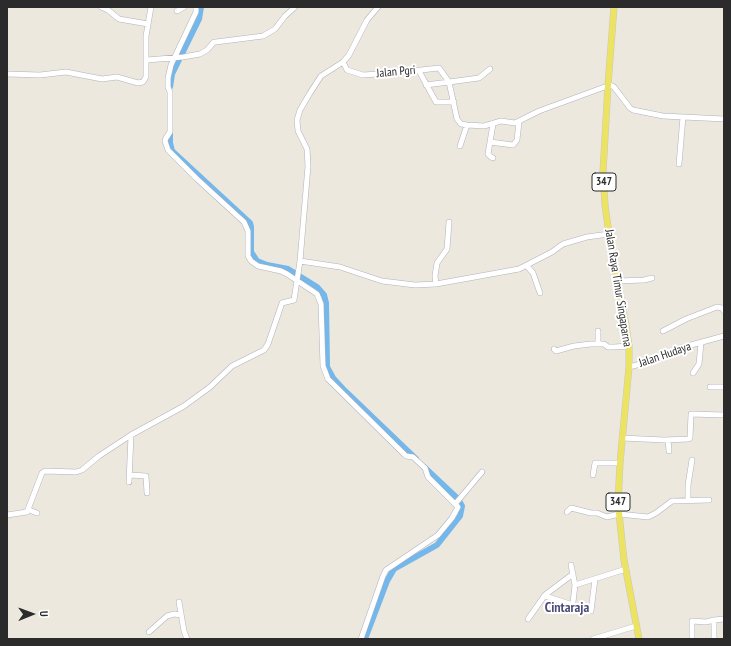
<!DOCTYPE html>
<html>
<head>
<meta charset="utf-8">
<style>
	body { margin:0 }
	#map { position:relative; width:731px; height:646px; overflow:hidden; background:#ece8de; font-family:"PT Sans Narrow",sans-serif }
	canvas { display:block }
	.frame { position:absolute; inset:0; border:8px solid #2b2b2b; pointer-events:none }
	.north { position:absolute; left:12px; top:594px; width:40px; height:40px; -webkit-text-stroke:3px #fff; paint-order:stroke; rotate:89deg; font-size:11px; font-weight:700; line-height:16px; text-align:center; color:#2b2b2b }
	.north::after { content:''; display:block; margin:auto; width:14px; height:18px; background:#2b2b2b; clip-path:polygon(50% 0,100% 100%,50% 72%,0 100%) }
</style>
</head>
<body>
<div id="map">
<canvas width="731" height="646"></canvas>
<div class="frame"></div>
<div class="north">U</div>
</div>
<script>
const ctx = document.querySelector('canvas').getContext('2d');
ctx.lineJoin = 'round';
const poly = rows => new Path2D(rows.map(r => 'M' + r).join(''));
function stroke(path, color, width, dash) { ctx.strokeStyle = color; ctx.lineWidth = width; ctx.lineCap = dash ? 'butt' : 'round'; ctx.setLineDash(dash || []); ctx.stroke(path); }
function label(font, color, halo, rows, align = 'center') {
  ctx.font = font + ' "PT Sans Narrow",sans-serif'; ctx.lineWidth = 4; ctx.setLineDash([]); ctx.textBaseline = 'middle'; ctx.strokeStyle = halo; ctx.fillStyle = color; for (const [text, x, y, turn = 0] of rows) {
    ctx.save(); ctx.translate(x, y); ctx.rotate((+turn || 0) * Math.PI / 180); ctx.textAlign = isNaN(turn) ? turn : align; if (halo) ctx.strokeText(text, 0, 0); ctx.fillText(text, 0, 0); ctx.restore();
  }
}
stroke(poly([
	[170,87,172,74,199,19,201,7],
	[170,128,170,143,172,151,250,223,251,227,251,252,257,261,267,265,288,269,317,287,324,295,326,303,327,367,333,378,344,390,416,459],
	[365,639,387,581,394,569,437,545,460,516,462,506,458,499,424,467]
]), '#74b7eb', 6);
const minor = poly([
	[101,7,108,10,119,19,148,24],
	[196,7,196,12,171,65,168,78,168,87,170,92,170,132,166,138,165,141,168,150,197,179,244,222,248,231,248,256,251,261,258,266,281,271,287,274,317,294,321,304,323,366,328,379,403,453,406,456,413,457,425,468,428,477,458,507,452,518,438,535,386,570,383,576,361,639],
	[177,11,184,7],
	[147,60,183,57,200,54,207,50,214,42,216,42,263,36,275,29,285,16,295,7],
	[343,62,347,70,363,75,394,73,439,68,449,82,479,78,490,69],
	[419,71,436,102,454,102],
	[7,74,40,75,66,72,102,79,117,77,138,83,143,82,146,77,146,36,151,7],
	[426,85,449,82,457,119,461,124,467,125,484,126,501,121,515,123,539,111,610,85,614,87,630,108,633,110,663,116,724,119],
	[493,124,488,154,491,157,493,158],
	[490,142,513,145,517,140,519,122],
	[460,146,467,125],
	[679,164,683,117],
	[300,261,308,166,307,149,298,131,297,120,300,110,310,93,321,76,343,62,349,55,367,20,378,7],
	[527,266,533,273,540,293],
	[618,281,644,280,652,278],
	[436,284,435,276,437,263,447,249,449,222],
	[598,331,598,344],
	[663,331,686,319,717,307,722,308,724,311],
	[554,349,556,351,574,346,591,344,604,344,608,347,614,347,629,346],
	[629,367,652,361,680,348,724,336],
	[693,373,699,364,701,343],
	[710,387,724,387],
	[622,438,664,440,689,439,690,438,691,414,724,415],
	[668,440,669,451],
	[130,475,146,476,147,493],
	[593,475,595,463,620,463],
	[129,482,131,435],
	[688,501,688,485,692,460],
	[456,503,482,472],
	[29,510,37,513],
	[567,512,571,508,591,513,597,513,607,517,619,514,648,517,656,513,672,501,709,500],
	[7,515,27,512,42,473,45,471,76,472,82,470,99,456,131,435,184,406,210,387,232,366,264,350,268,344,282,303,294,300,300,261,340,267,382,281,415,285,436,284,519,269,552,252,563,244,587,237,609,234],
	[571,565,575,585],
	[545,596,573,605],
	[179,602,184,631,187,639],
	[572,611,575,585,626,569],
	[591,611,595,579],
	[528,619,545,595,573,574],
	[714,620,714,639],
	[149,632,167,616,174,614,181,615],
	[593,639,636,626],
	[692,639,692,621,706,622,714,620,724,619]
]);
const major = poly([
	[614,7,608,85,603,172,605,205,609,234,626,326,629,346,629,367,620,463,618,504,624,560,639,639]
]);
stroke(minor, '#b1b1be', 6);
stroke(major, '#c8c8c8', 7);
stroke(minor, '#fff', 5);
stroke(major, '#ede362', 6);
for (const [x, y, w] of [
	[604,182,24],
	[618,502,24]
]) { const box = new Path2D(); box.roundRect(x - w / 2, y - 9, w, 18, 3); ctx.fillStyle = '#fff'; ctx.fill(box); stroke(box, '#2b2b2b', 1); }
label('bold 11px', '#2b2b2b', null, [
	["347",604,182],
	["347",618,502]
]);
label('12px', '#2b2b2b', '#fff', [
	["Jalan Pgri",396,72,-5],
	["Jalan Raya Timur Singaparna",618,288,81],
	["Jalan Hudaya",665,355,-19]
]);
label('bold 14px', '#4c4d7a', '#fff', [
	["Cintaraja",567,608]
]);
</script>
</body>
</html>
